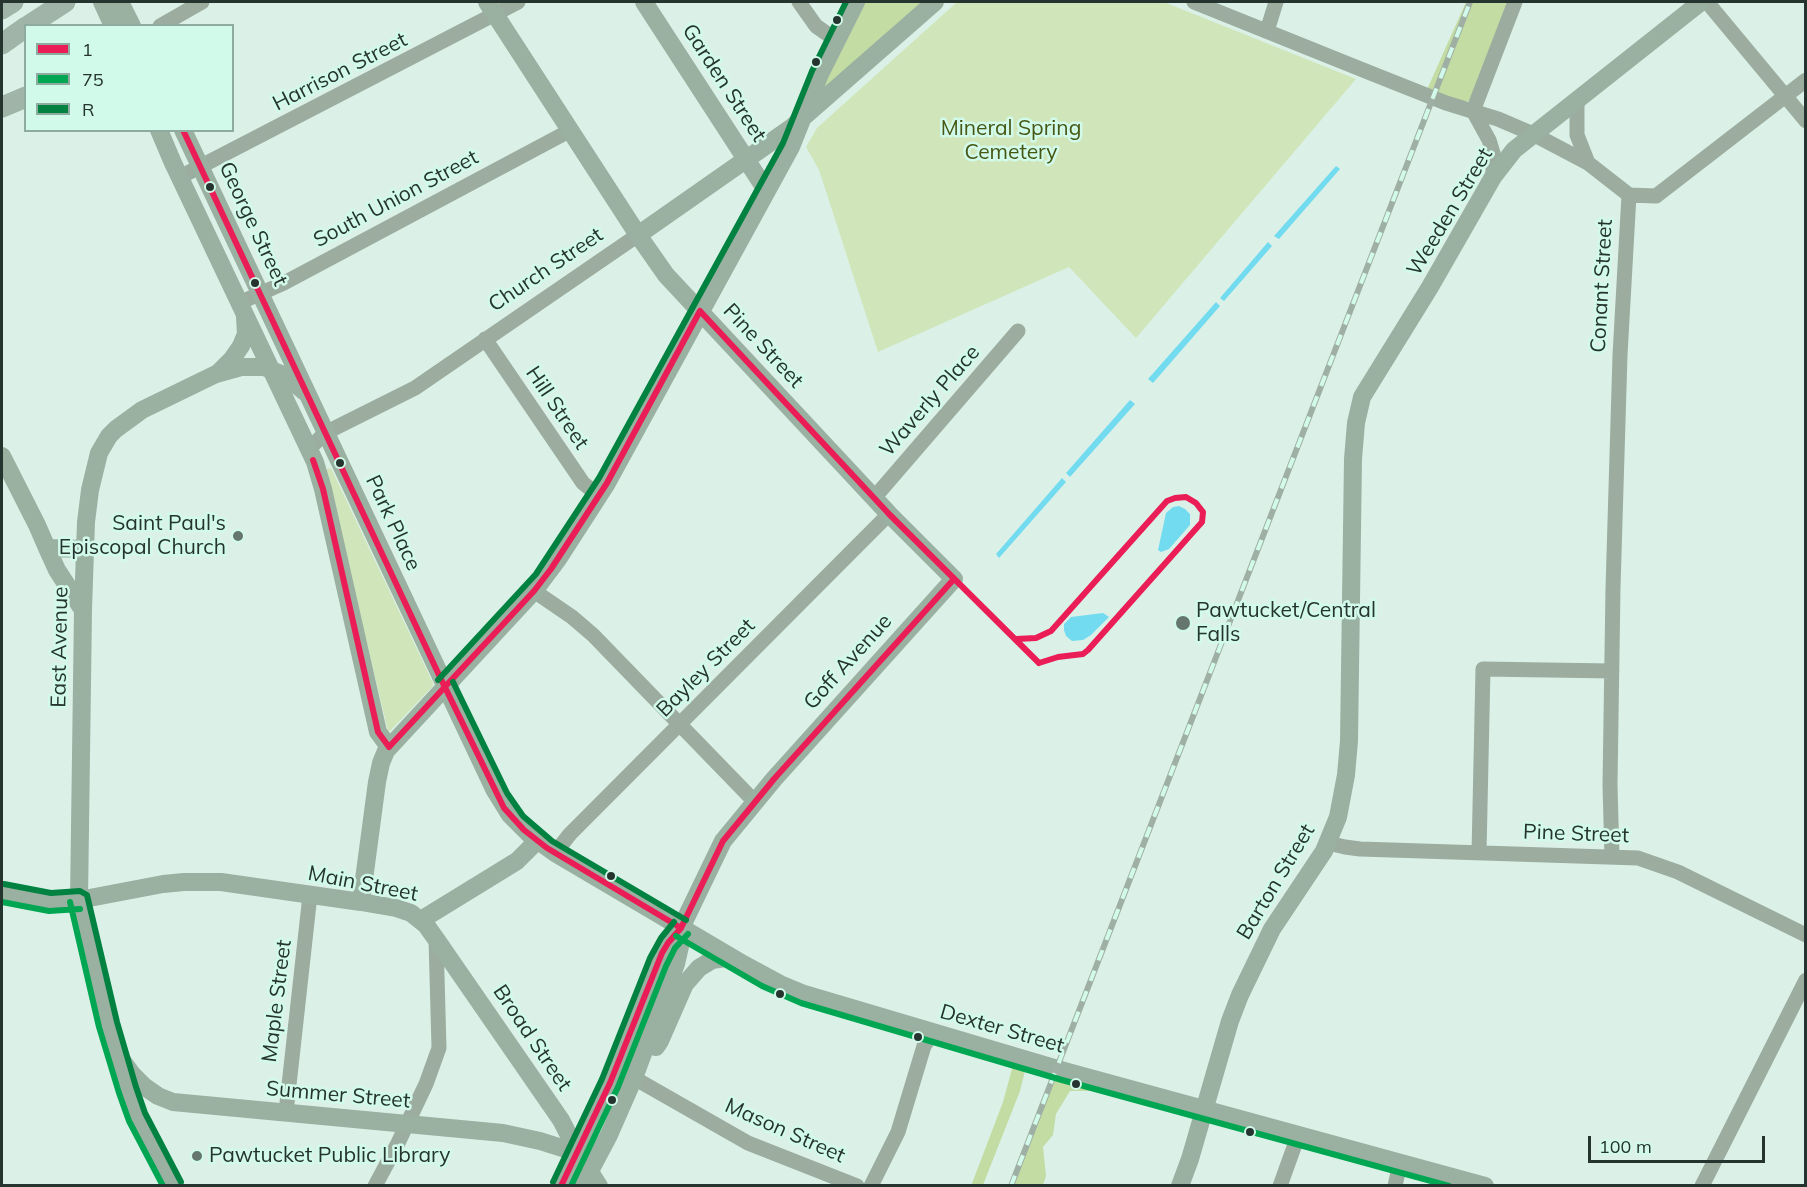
<!DOCTYPE html>
<html>
<head>
<meta charset="utf-8">
<style>
	body { margin:0 }
	#map { position:relative; width:1807px; height:1187px; overflow:hidden; background:#dbf1e8; font-family:Mulish,sans-serif }
	canvas { display:block }
	.frame { position:absolute; inset:0; border:3px solid #25342e; pointer-events:none }
	.legend { position:absolute; left:24px; top:24px; width:210px; height:108px; box-sizing:border-box; background:#d2faea; border:2px solid #8dab9f; margin:0; padding:8px 10px; list-style:none; font-size:18px; color:#25342e }
	.legend li { display:flex; align-items:center; gap:12px; height:30px }
	.legend b { width:30px; border:2px solid #8dab9f }
	.scale { position:absolute; left:1588px; top:1136px; width:177px; height:27px; box-sizing:border-box; border:3px solid #25342e; border-top:0; padding-left:8px; font-size:18px; line-height:21px; white-space:nowrap; color:#25342e; -webkit-text-stroke:4px #d2faea; paint-order:stroke }
</style>
</head>
<body>
<div id="map">
<canvas width="1807" height="1187"></canvas>
<div class="frame"></div>
<ul class="legend">
<li><b style="height:8px;background:#ea1d57"></b>1</li>
<li><b style="height:8px;background:#00a651"></b>75</li>
<li><b style="height:8px;background:#028241"></b>R</li>
</ul>
<div class="scale">100 m</div>
</div>
<script>
const ctx = document.querySelector('canvas').getContext('2d');
ctx.lineJoin = 'round';
function fillPath(path, color) { ctx.fillStyle = color; ctx.fill(path, 'evenodd'); }
const poly = rows => new Path2D(rows.map(r => 'M' + r).join(''));
function stroke(path, color, width, dash) { ctx.strokeStyle = color; ctx.lineWidth = width; ctx.lineCap = dash ? 'butt' : 'round'; ctx.setLineDash(dash || []); ctx.stroke(path); }
function label(font, color, halo, rows, align = 'center') {
  ctx.font = font + ' Mulish,sans-serif'; ctx.lineWidth = 5; ctx.setLineDash([]); ctx.textBaseline = 'middle'; ctx.strokeStyle = halo; ctx.fillStyle = color; for (const [text, x, y, turn = 0] of rows) {
    ctx.save(); ctx.translate(x, y); ctx.rotate((+turn || 0) * Math.PI / 180); ctx.textAlign = isNaN(turn) ? turn : align; if (halo) ctx.strokeText(text, 0, 0); ctx.fillText(text, 0, 0); ctx.restore();
  }
}
fillPath(poly([
	[957,2,1164,2,1356,79,1136,338,1069,267,878,352,819,170,806,147,817,128],
	[331,468,433,683,433,686,390,731,388,731,326,474,327,469]
]), '#d0e6ba');
fillPath(poly([
	[861,2,935,2,808,107],
	[1466,2,1514,2,1475,100,1452,103,1425,94],
	[1015,1058,1028,1059,1020,1091,983,1185,971,1186,1003,1102],
	[1054,1066,1107,1087,1100,1091,1070,1091,1056,1114,1053,1135,1043,1147,1046,1176,1043,1185,1012,1186,1042,1108]
]), '#c3dca3');
fillPath(poly([
	[1336,166,1340,169,1279,239,1274,236],
	[1268,242,1272,246,1224,301,1220,298],
	[1216,302,1220,306,1153,383,1148,379],
	[1130,400,1135,404,1070,477,1066,473],
	[1062,478,1066,482,999,558,996,554],
	[1179,506,1185,509,1190,514,1190,525,1169,549,1161,552,1158,550,1166,513,1173,507],
	[1103,613,1109,617,1091,635,1083,640,1072,641,1066,636,1064,630,1064,624,1071,617]
]), '#72dbef');
stroke(poly([
	[799,2,816,26,836,40],
	[1194,2,1368,72,1446,103,1498,119,1533,134,1588,163,1629,195],
	[1707,2,1806,121],
	[160,26,202,2],
	[1267,31,1276,2],
	[1577,100,1577,135,1588,163],
	[1473,111,1515,2],
	[1473,111,1489,140,1493,153,1493,177],
	[180,177,518,2],
	[1629,195,1656,196,1806,80],
	[239,303,284,283,571,130],
	[485,339,583,483,599,496],
	[309,449,321,437,335,428,415,388,638,235],
	[874,498,1018,331],
	[534,591,572,617,593,635,755,802],
	[1328,843,1345,847,1360,849,1638,858,1678,872,1806,935],
	[555,853,570,834,889,514],
	[1479,853,1483,669,1612,671],
	[1612,857,1610,785,1613,588,1620,355,1629,195],
	[634,1078,748,1143,857,1186],
	[286,1112,310,895],
	[375,1186,398,1143,426,1084,439,1048,436,939],
	[871,1186,898,1132,924,1046,933,1033],
	[1280,1186,1298,1136],
	[1395,1186,1400,1163],
	[1702,1186,1806,980]
]), '#9cad9f', 15);
stroke(poly([
	[102,2,113,26],
	[120,2,132,26],
	[487,2,638,235,666,275,889,514,954,579,774,779,723,841,681,928,668,943,662,953,610,1083,578,1153,561,1186],
	[644,2,766,190],
	[159,130,173,163,315,462,323,489,378,732,389,747],
	[183,130,494,789,510,815,530,835,555,853,743,964,780,984,804,994,1064,1071,1485,1186],
	[638,235,791,128,935,2],
	[219,372,232,359,241,346,246,334,245,317],
	[2,456,37,525,47,548,85,549],
	[47,548,57,570,83,610],
	[2,893,38,901,60,902,79,900,163,884,184,882,221,882,361,902,396,908,411,913,426,925,436,939,561,1120,578,1153,599,1186],
	[361,902,377,782,381,763,386,751,534,591,558,559,607,483,791,147,820,74,856,2],
	[421,920,517,861,537,841],
	[656,1047,660,1041,685,984,699,968,712,960,731,957],
	[121,1059,132,1074,145,1087,158,1096,173,1102,503,1133,540,1141,578,1153],
	[173,1186,137,1117,127,1090,116,1048,108,1025,87,940,79,900,83,610,86,522,90,490,99,453,109,436,116,429,142,410,216,374,241,367,264,367,286,376,305,392],
	[582,1186,609,1135,634,1078,676,964,681,942,681,928],
	[1180,1186,1190,1159,1230,1021,1240,995,1272,929,1324,851,1338,817,1346,775,1349,741,1353,459,1356,423,1362,397,1430,287,1493,177,1514,150,1701,2]
]), '#9ab0a1', 18);
stroke(poly([
	[2,9,13,2],
	[28,26,65,2],
	[2,44,26,27],
	[2,107,26,97]
]), '#a0b5a7', 21);
const rail = poly([
	[1011,1186,1470,2]
]);
stroke(rail, '#9fafa4', 6);
stroke(rail, '#d2faea', 4, [11]);
stroke(poly([
	[183,130,439,675,504,808,524,830,547,848,681,928],
	[700,311,889,514,1039,663],
	[313,460,323,489,378,732,389,747],
	[1016,639,1036,638,1051,631,1167,501,1175,498,1186,497,1196,503,1203,512,1202,522,1088,650,1083,654,1058,657,1039,663],
	[389,747,534,591,551,569,607,483,700,311],
	[561,1186,610,1083,662,953,668,943,681,928,723,841,774,779,954,579]
]), '#ea1d57', 6);
stroke(poly([
	[2,902,49,911,80,909],
	[70,902,99,1027,119,1093,129,1121,163,1186],
	[676,936,762,986,801,1003,1062,1080,1449,1186],
	[571,1186,618,1087,666,966,675,948,688,934]
]), '#00a651', 6);
stroke(poly([
	[438,680,536,574,599,478,783,143,812,71,846,2],
	[453,682,507,793,523,816,552,841,686,920],
	[4,884,51,893,80,891,87,895,117,1022,136,1087,145,1113,181,1182],
	[553,1182,602,1079,650,958,661,938,674,922]
]), '#028241', 6);
for (const [x, y, r, color] of [
	[837,20,5,"#25342e"],
	[816,62,5,"#25342e"],
	[210,187,5,"#25342e"],
	[255,283,5,"#25342e"],
	[340,463,5,"#25342e"],
	[238,536,6,"#65766f"],
	[1183,623,8,"#65766f"],
	[611,876,5,"#25342e"],
	[780,994,5,"#25342e"],
	[918,1037,5,"#25342e"],
	[1076,1084,5,"#25342e"],
	[612,1100,5,"#25342e"],
	[1250,1132,5,"#25342e"],
	[197,1156,6,"#65766f"]
]) { const dot = new Path2D(); dot.arc(x, y, r, 0, 2 * Math.PI); ctx.fillStyle = color; ctx.fill(dot); stroke(dot, '#d2faea', 2); }
label('21px', '#25342e', '#d2faea', [
	["Harrison Street",340,72,-27],
	["Garden Street",724,83,57],
	["South Union Street",396,199,-28],
	["Weeden Street",1450,212,-59],
	["George Street",253,224,65],
	["Church Street",546,270,-34],
	["Conant Street",1602,286,-87],
	["Pine Street",763,346,47],
	["Waverly Place",930,401,-49],
	["Hill Street",557,408,56],
	["Park Place",393,523,65],
	["East Avenue",60,647,-89],
	["Goff Avenue",848,662,-48],
	["Bayley Street",706,668,-45],
	["Pine Street",1576,834,2],
	["Barton Street",1276,882,-59],
	["Main Street",363,884,11],
	["Maple Street",277,1001,-83],
	["Dexter Street",1002,1029,16],
	["Broad Street",532,1038,56],
	["Summer Street",338,1095,5],
	["Mason Street",785,1131,24]
]);
label('21px', '#475713', '#d2faea', [
	["Mineral Spring",1011,129],
	["Cemetery",1011,153]
]);
label('21px', '#25342e', '#d2faea', [
	["Saint Paul's",226,524,"right"],
	["Episcopal Church",226,548,"right"],
	["Pawtucket/Central",1196,611],
	["Falls",1196,635],
	["Pawtucket Public Library",209,1156]
], 'left');
</script>
</body>
</html>
